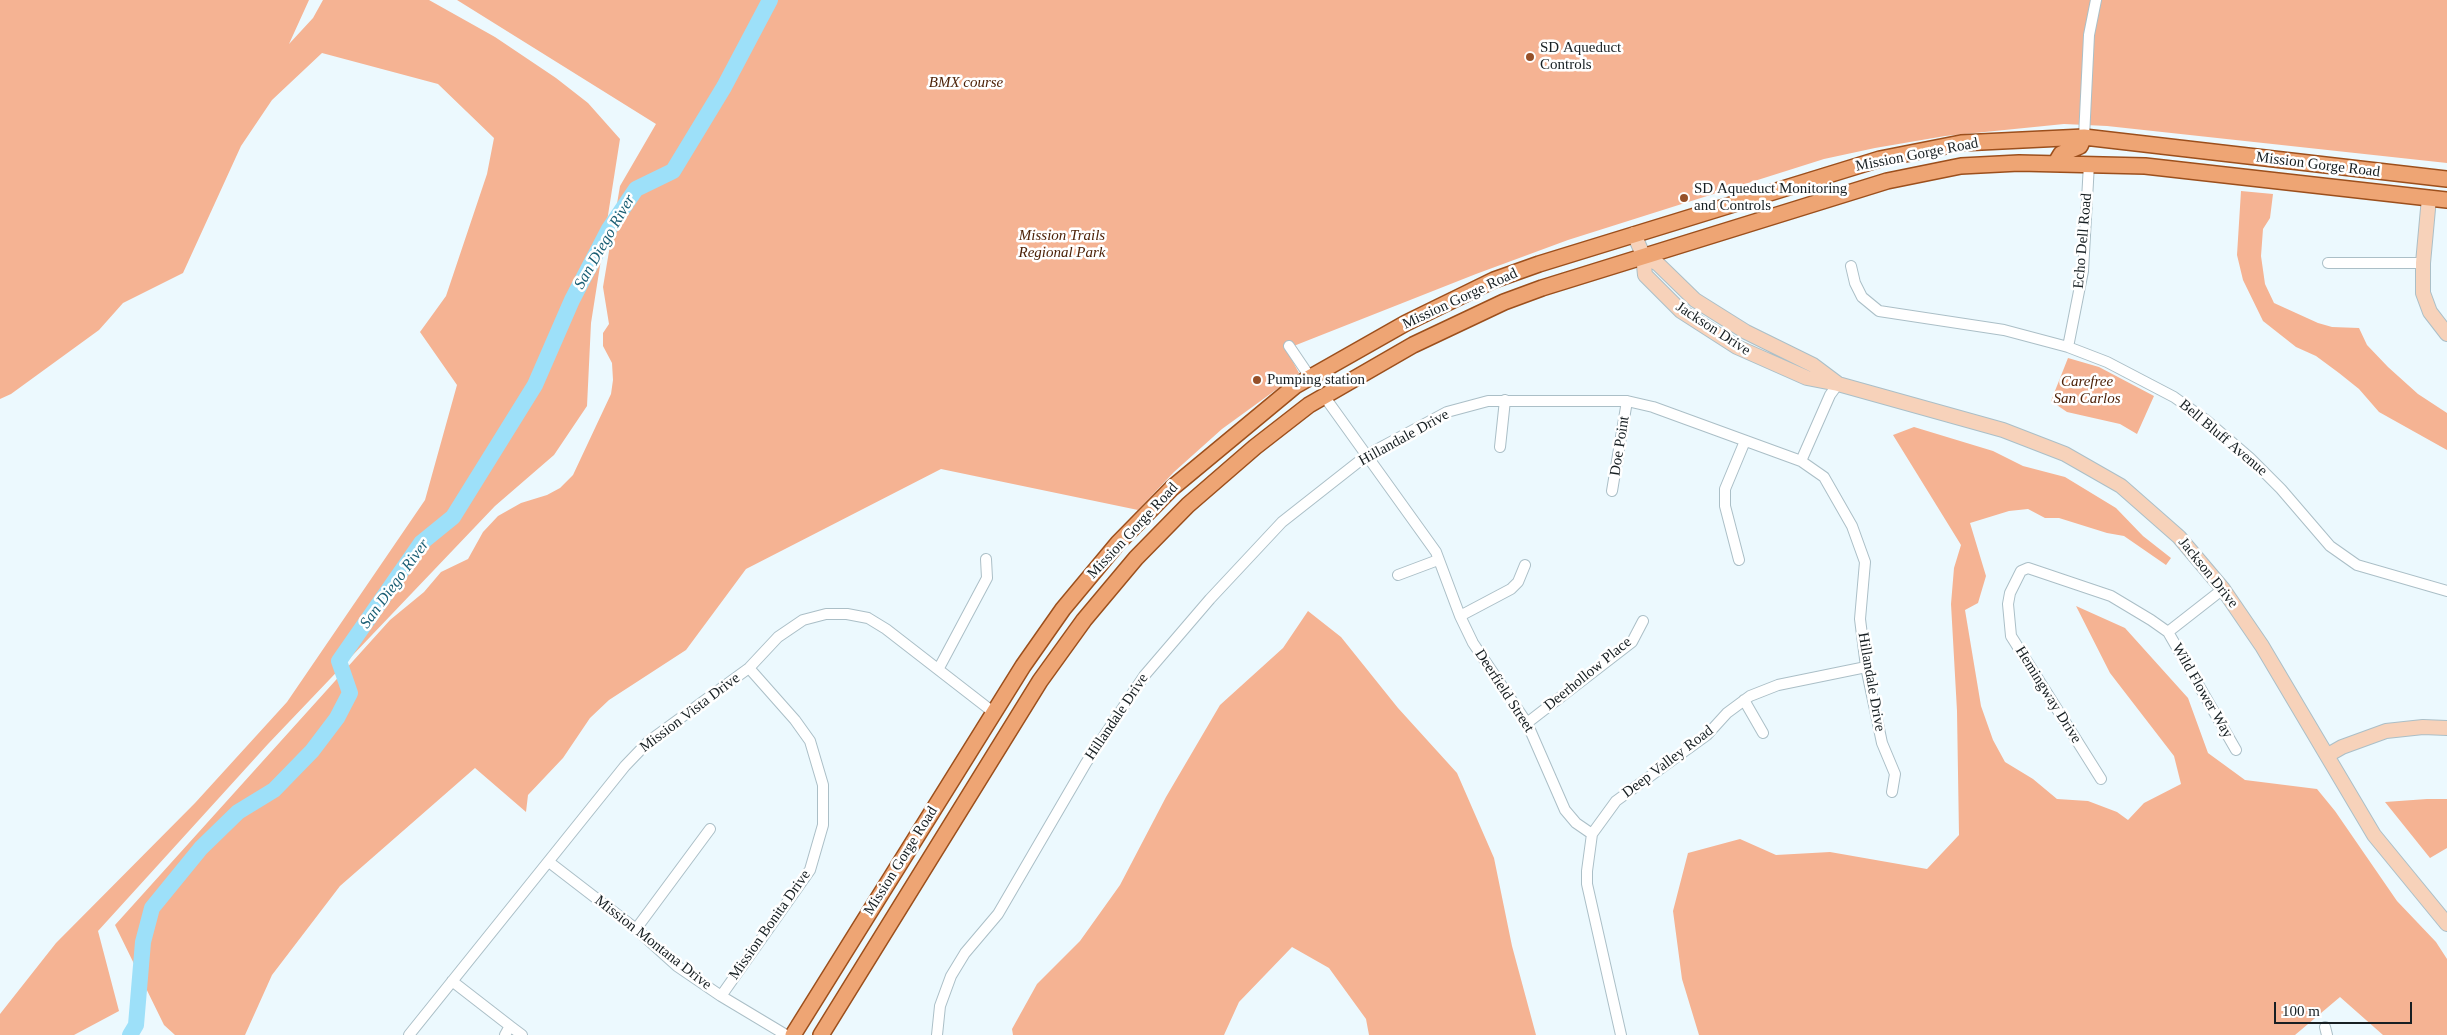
<!DOCTYPE html>
<html>
<head>
<meta charset="utf-8">
<style>
	body { margin:0 }
	#map { position:relative; width:2447px; height:1035px; overflow:hidden; background:#ecf9fe; font-family:Georgia,serif }
	canvas { display:block }
	.scale { position:absolute; left:2274px; top:1002px; width:138px; height:22px; box-sizing:border-box; border:2px solid #171f22; border-top:0; padding-left:6px; font-size:15px; line-height:18px; white-space:nowrap; color:#171f22; -webkit-text-stroke:4px #fff; paint-order:stroke }
</style>
</head>
<body>
<div id="map">
<canvas width="2447" height="1035"></canvas>
<div class="scale">100 m</div>
</div>
<script>
const ctx = document.querySelector('canvas').getContext('2d');
ctx.lineJoin = 'round';
function fillPath(path, color) { ctx.fillStyle = color; ctx.fill(path, 'evenodd'); }
const poly = rows => new Path2D(rows.map(r => 'M' + r).join(''));
function stroke(path, color, width, dash) { ctx.strokeStyle = color; ctx.lineWidth = width; ctx.lineCap = dash ? 'butt' : 'round'; ctx.setLineDash(dash || []); ctx.stroke(path); }
function label(font, color, halo, rows, align = 'center') {
  ctx.font = font + ' Georgia,serif'; ctx.lineWidth = 5; ctx.setLineDash([]); ctx.textBaseline = 'middle'; ctx.strokeStyle = halo; ctx.fillStyle = color; for (const [text, x, y, turn = 0] of rows) {
    ctx.save(); ctx.translate(x, y); ctx.rotate((+turn || 0) * Math.PI / 180); ctx.textAlign = isNaN(turn) ? turn : align; if (halo) ctx.strokeText(text, 0, 0); ctx.fillText(text, 0, 0); ctx.restore();
  }
}
fillPath(poly([
	[0,0,309,0,289,44,313,18,323,0,429,0,495,37,556,78,588,103,620,139,591,323,587,406,554,455,495,506,268,744,98,931,119,1011,74,1035,0,1035,0,1014,56,943,195,803,287,702,425,500,457,385,420,332,446,296,487,174,494,138,438,84,322,53,272,100,241,146,183,273,123,303,99,330,11,394,0,399],
	[457,0,2447,0,2447,163,2107,126,2064,124,1945,136,1875,148,1824,159,1568,240,1476,274,1286,349,1299,373,1222,429,1174,472,1138,510,941,469,746,569,686,650,609,700,590,718,563,758,528,795,526,812,475,768,340,886,272,975,245,1035,175,1035,164,1025,115,925,390,620,424,592,441,572,468,559,483,532,498,516,521,503,547,495,560,488,573,475,611,394,613,380,612,363,603,346,603,333,609,324,603,287,620,186,656,124],
	[2241,191,2273,194,2270,218,2263,229,2261,256,2265,284,2274,303,2318,323,2332,327,2359,328,2367,345,2388,367,2418,394,2447,413,2447,450,2379,412,2359,389,2339,373,2316,356,2296,347,2263,321,2243,280,2237,255],
	[2068,358,2099,367,2154,396,2137,434,2120,424,2067,412,2051,401],
	[1914,427,1993,451,2023,466,2065,477,2116,508,2143,536,2171,558,2166,565,2124,536,2107,533,2059,518,2045,518,2028,509,2009,511,1970,523,1986,576,1978,603,1965,610,1981,706,1993,740,2005,762,2033,779,2057,799,2088,801,2117,812,2128,820,2144,803,2181,784,2174,756,2110,673,2076,606,2125,628,2188,698,2208,753,2245,780,2317,789,2335,811,2397,901,2436,942,2447,959,2447,1035,2383,1035,2340,997,2295,1035,1699,1035,1682,979,1673,911,1688,853,1740,839,1776,855,1830,852,1927,869,1959,835,1957,711,1951,604,1954,568,1961,545,1893,435],
	[1308,611,1341,637,1398,708,1457,773,1494,858,1512,946,1536,1035,1369,1035,1366,1019,1329,968,1292,947,1239,1002,1224,1035,1013,1035,1012,1029,1037,984,1080,941,1120,885,1166,797,1220,705,1283,648],
	[2427,799,2447,799,2447,848,2430,858,2385,802]
]), '#f5b393');
stroke(poly([
	[130,1035,136,1025,143,942,152,908,201,848,238,812,274,790,312,751,337,718,350,693,339,661,421,543,453,517,535,385,572,300,609,229,636,189,673,171,724,87,770,0]
]), '#9de0f9', 16);
const street = poly([
	[2084,137,2089,35,2096,0],
	[2328,263,2423,263],
	[1851,266,1855,283,1862,297,1879,311,2004,330,2068,347,2107,362,2174,397,2206,420,2250,458,2281,489,2330,546,2357,565,2447,591],
	[1289,346,1310,377],
	[2068,347,2083,271,2089,164],
	[1324,396,1436,552,1460,616,1473,643,1527,723,1565,810,1576,823,1592,834],
	[1500,447,1505,400],
	[1801,461,1830,395,1838,384],
	[1612,491,1627,401],
	[1739,560,1725,506,1725,489,1745,441],
	[1398,575,1438,560],
	[1460,616,1511,589,1518,582,1525,565],
	[2168,632,2223,589],
	[939,668,987,578,986,559],
	[1744,700,1763,733],
	[1527,723,1632,642,1643,621],
	[2101,779,2011,636,2008,604,2010,593,2021,571,2028,568,2111,596,2151,620,2168,632,2236,750],
	[549,862,636,929,677,966,721,996,786,1035],
	[636,929,710,829],
	[452,981,510,1026],
	[721,996,810,870,823,825,823,785,810,741,795,720,749,668],
	[2325,1027,2327,1035],
	[409,1035,625,766,649,741,749,668,778,637,803,620,826,614,847,614,868,618,886,629,993,712],
	[505,1035,510,1026,522,1035],
	[937,1035,940,1006,951,976,965,953,998,914,1086,763,1144,676,1210,599,1282,522,1357,463,1376,450,1447,412,1488,401,1627,401,1653,407,1801,461,1824,477,1852,526,1865,562,1860,619,1866,667,1882,743,1895,774,1892,792],
	[1621,1035,1587,884,1587,871,1592,834,1616,801,1707,735,1727,713,1750,696,1778,685,1866,667]
]);
const secondary = poly([
	[2429,198,2423,263,2423,293,2430,312,2447,334],
	[1634,234,1643,255,1645,275,1681,311,1737,347,1807,378,1838,384,2003,430,2065,454,2121,486,2179,537,2223,589,2262,646,2374,835,2447,924],
	[1643,255,1658,264,1695,300,1746,332,1813,365,1837,383],
	[2328,755,2342,747,2386,731,2423,727,2447,728]
]);
const primary = poly([
	[2055,164,2061,154,2080,146,2084,137],
	[793,1035,1023,666,1063,609,1118,543,1172,488,1295,386,1406,323,1494,280,1539,264,1880,159,1961,143,2084,137,2447,179],
	[821,1035,1040,681,1084,620,1136,558,1188,505,1255,447,1309,405,1413,345,1504,302,1542,288,1887,181,1961,166,2019,163,2145,166,2447,200]
]);
stroke(street, '#abbfc7', 12);
stroke(secondary, '#abbfc7', 16);
stroke(primary, '#9c4f1c', 18);
stroke(street, '#fff', 10);
stroke(secondary, '#f7d2ba', 14);
stroke(primary, '#eea574', 15);
for (const [x, y, r, color] of [
	[1530,57,5,"#965029"],
	[1684,198,5,"#965029"],
	[1257,380,5,"#965029"]
]) { const dot = new Path2D(); dot.arc(x, y, r, 0, 2 * Math.PI); ctx.fillStyle = color; ctx.fill(dot); stroke(dot, '#fff', 2); }
label('15px', '#171f22', '#fff', [
	["SD Aqueduct",1540,48],
	["Controls",1540,65],
	["SD Aqueduct Monitoring",1694,189],
	["and Controls",1694,206],
	["Pumping station",1267,380]
], 'left');
label('italic 15px', '#4d2208', '#fff', [
	["BMX course",966,83],
	["Mission Trails",1062,236],
	["Regional Park",1062,253],
	["Carefree",2087,382],
	["San Carlos",2087,399]
]);
label('15px', '#171f22', '#fff', [
	["Mission Gorge Road",1917,155,-11],
	["Mission Gorge Road",2318,165,7],
	["Echo Dell Road",2083,241,-85],
	["Mission Gorge Road",1460,299,-25],
	["Jackson Drive",1713,329,33],
	["Hillandale Drive",1404,438,-29],
	["Bell Bluff Avenue",2223,438,40],
	["Doe Point",1620,446,-81],
	["Mission Gorge Road",1133,531,-47],
	["Jackson Drive",2208,573,51],
	["Deerhollow Place",1588,674,-39],
	["Hillandale Drive",1871,682,80],
	["Deerfield Street",1504,691,57],
	["Wild Flower Way",2202,691,60],
	["Hemingway Drive",2048,695,58],
	["Mission Vista Drive",690,713,-37],
	["Hillandale Drive",1117,717,-56],
	["Deep Valley Road",1668,762,-37],
	["Mission Gorge Road",901,861,-58],
	["Mission Bonita Drive",770,925,-55],
	["Mission Montana Drive",653,943,38]
]);
label('italic 16px', '#185d73', '#fff', [
	["San Diego River",605,242,-60],
	["San Diego River",395,584,-54]
]);
</script>
</body>
</html>
